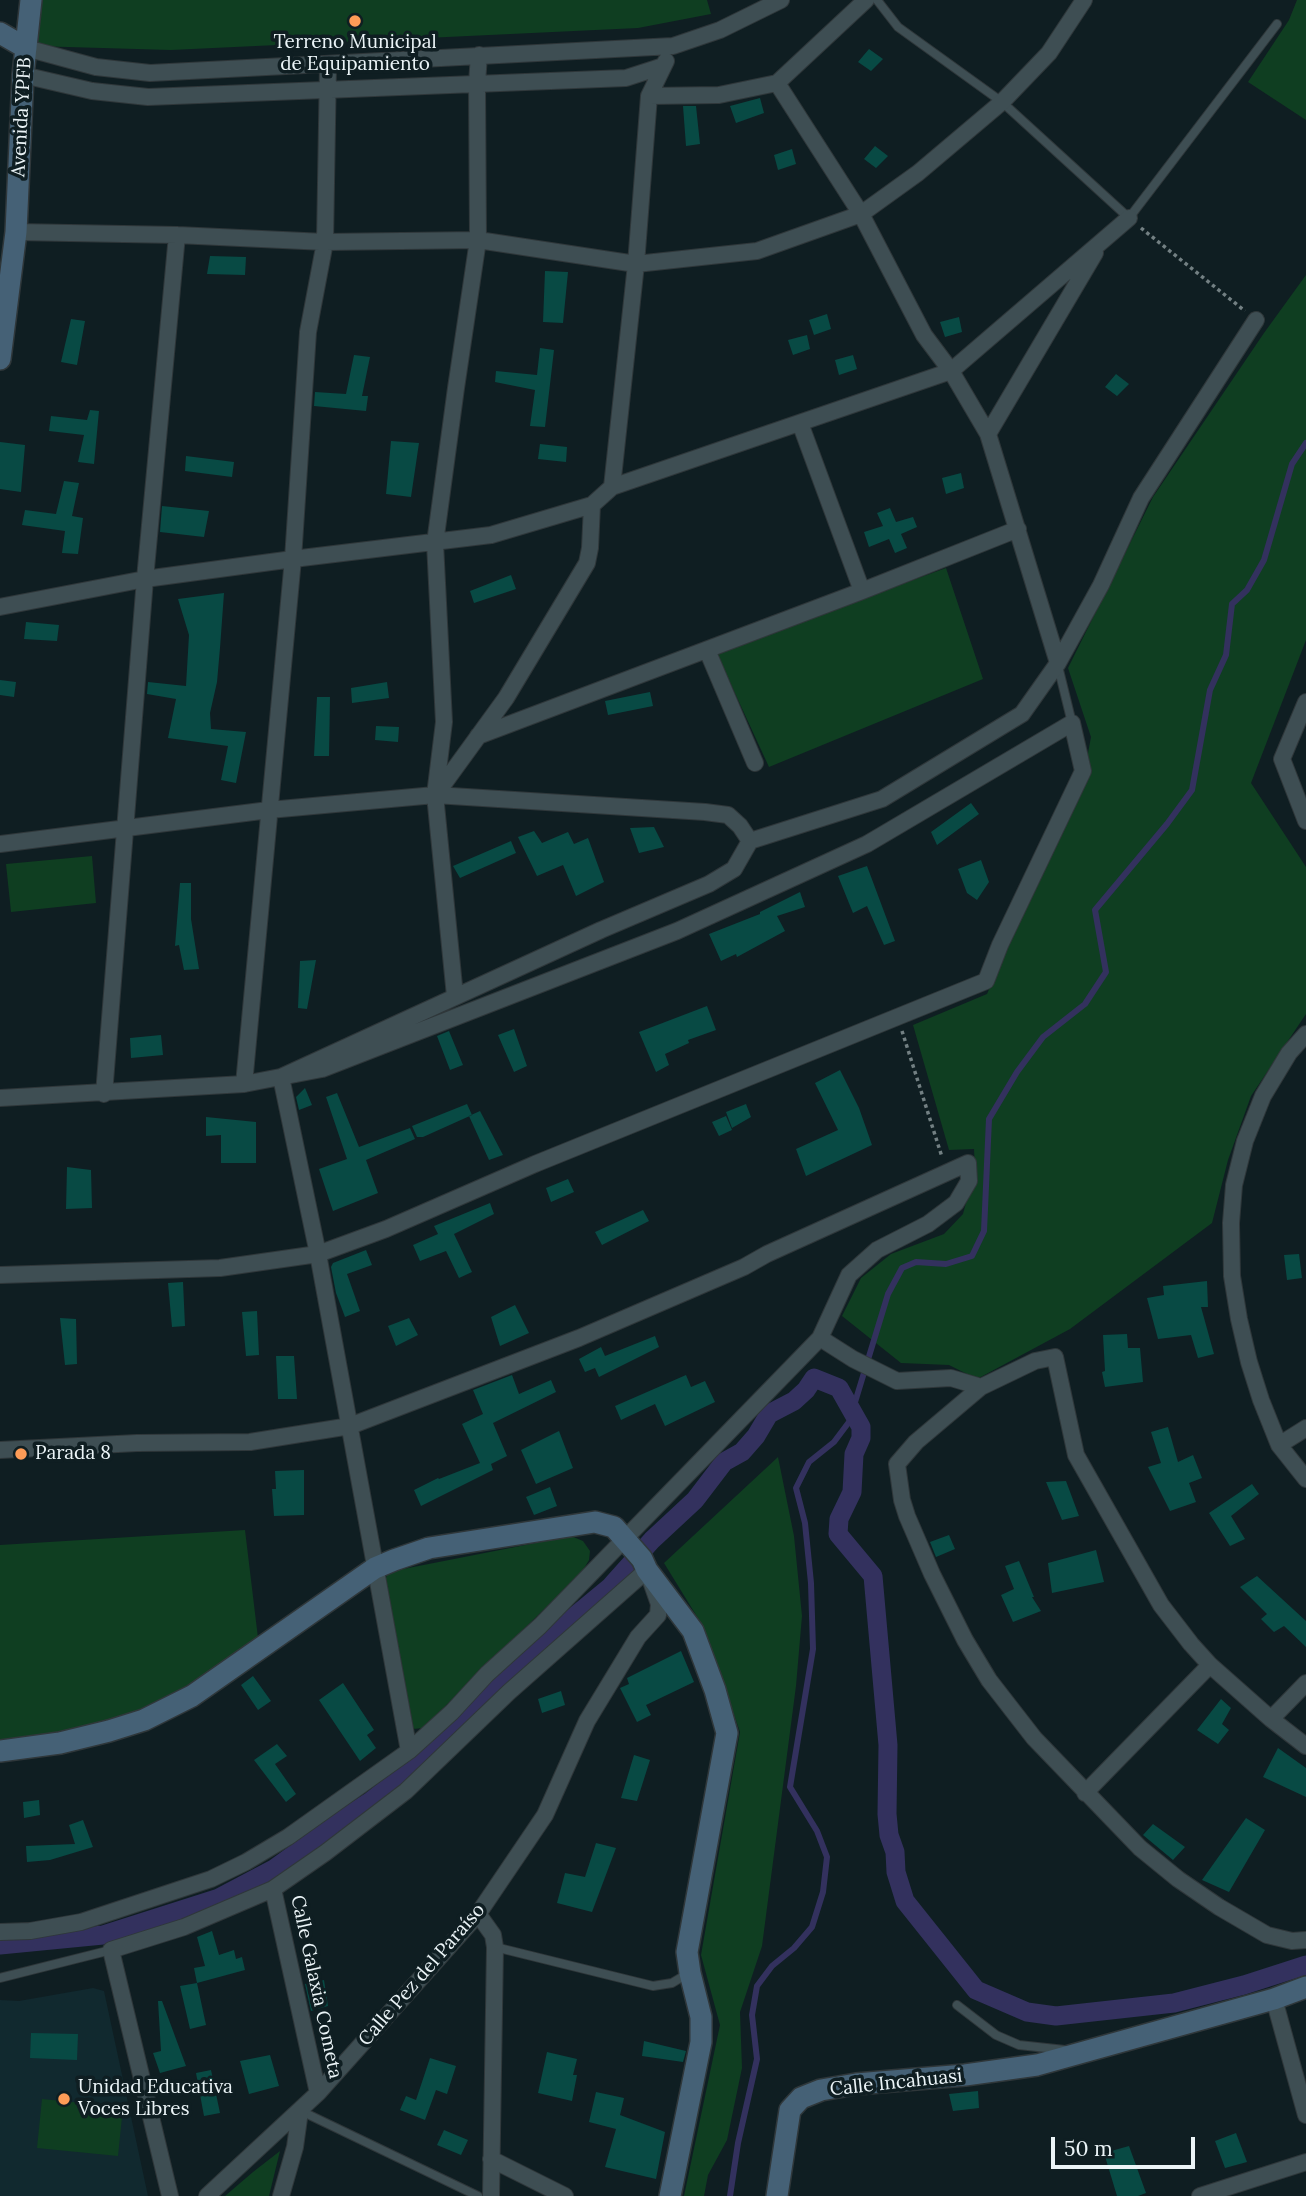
<!DOCTYPE html>
<html>
<head>
<meta charset="utf-8">
<style>
	body { margin:0 }
	#map { position:relative; width:1306px; height:2196px; overflow:hidden; background:#0f1e22; font-family:Lora,serif }
	canvas { display:block }
	.scale { position:absolute; left:1051px; top:2137px; width:144px; height:32px; box-sizing:border-box; border:4px solid #ebf4f7; border-top:0; padding-left:9px; font-size:21px; line-height:24px; white-space:nowrap; color:#ebf4f7; -webkit-text-stroke:5px #0f1e22; paint-order:stroke }
</style>
</head>
<body>
<div id="map">
<canvas width="1306" height="2196"></canvas>
<div class="scale">50 m</div>
</div>
<script>
const ctx = document.querySelector('canvas').getContext('2d');
ctx.lineJoin = 'round';
function fillPath(path, color) { ctx.fillStyle = color; ctx.fill(path, 'evenodd'); }
const poly = rows => new Path2D(rows.map(r => 'M' + r).join(''));
function stroke(path, color, width, dash) { ctx.strokeStyle = color; ctx.lineWidth = width; ctx.lineCap = dash ? 'butt' : 'round'; ctx.setLineDash(dash || []); ctx.stroke(path); }
function label(font, color, halo, rows, align = 'center') {
  ctx.font = font + ' Lora,serif'; ctx.lineWidth = 7; ctx.setLineDash([]); ctx.textBaseline = 'middle'; ctx.strokeStyle = halo; ctx.fillStyle = color; for (const [text, x, y, turn = 0] of rows) {
    ctx.save(); ctx.translate(x, y); ctx.rotate((+turn || 0) * Math.PI / 180); ctx.textAlign = isNaN(turn) ? turn : align; if (halo) ctx.strokeText(text, 0, 0); ctx.fillText(text, 0, 0); ctx.restore();
  }
}
fillPath(poly([
	[93,1988,104,1991,148,2196,0,2196,0,2000,19,2001]
]), '#11292f');
fillPath(poly([
	[39,0,707,0,711,14,638,28,171,50,33,46],
	[1297,0,1306,0,1306,120,1248,82,1289,20],
	[1306,275,1306,640,1251,783,1306,867,1306,1014,1251,1096,1228,1160,1212,1223,1070,1329,977,1379,949,1365,901,1363,842,1316,861,1278,891,1254,944,1234,963,1214,975,1169,974,1149,949,1150,913,1025,987,994,1085,769,1091,737,1068,668,1153,497,1264,333],
	[946,568,983,679,769,767,716,652],
	[92,856,96,903,11,912,6,864],
	[778,1457,794,1536,802,1616,796,1686,762,1946,740,2012,742,2068,727,2140,708,2175,704,2196,684,2196,720,2025,701,1955,740,1732,704,1628,664,1563],
	[245,1530,258,1638,179,1691,133,1715,58,1737,0,1742,0,1545],
	[571,1536,583,1541,590,1551,589,1560,582,1572,423,1728,413,1729,385,1581,388,1572],
	[42,2099,123,2107,118,2156,37,2148],
	[280,2151,269,2196,225,2196,253,2172]
]), '#0f3e21');
stroke(poly([
	[730,2196,738,2143,757,2059,752,2015,757,1986,772,1966,794,1948,812,1927,823,1892,827,1857,817,1831,790,1787,813,1649,811,1583,805,1523,796,1488,809,1462,834,1442,849,1422,888,1294,902,1268,916,1262,946,1264,972,1256,984,1231,989,1119,1017,1072,1043,1037,1085,1004,1106,972,1095,910,1167,824,1192,790,1210,690,1226,655,1232,604,1247,590,1264,560,1292,464,1306,443]
]), '#33315e', 6);
stroke(poly([
	[0,1945,103,1935,219,1898,274,1869,343,1819,371,1801,443,1744,519,1662,610,1587,652,1540,695,1500,724,1462,742,1452,756,1436,769,1414,794,1401,806,1390,814,1378,839,1388,861,1427,861,1438,854,1454,852,1492,839,1519,838,1534,873,1576,888,1745,887,1814,889,1835,895,1852,896,1872,905,1901,976,1990,1027,2012,1056,2016,1174,2003,1244,1985,1306,1965]
]), '#33315e', 19);
fillPath(poly([
	[869,49,883,59,871,71,858,62],
	[760,98,764,113,736,123,730,106],
	[683,106,696,106,700,144,686,146],
	[875,146,888,156,876,168,864,159],
	[792,149,796,164,778,170,774,155],
	[210,256,246,257,245,275,207,274],
	[545,271,568,272,563,323,543,322],
	[827,314,831,329,814,335,809,320],
	[959,317,962,332,945,337,940,322],
	[71,319,85,321,77,365,61,362],
	[807,335,810,349,793,355,788,340],
	[540,348,554,350,545,427,530,426,535,390,495,382,496,371,537,375],
	[354,355,370,357,362,396,368,396,366,411,314,406,315,392,346,394],
	[853,355,857,369,839,375,835,360],
	[1116,374,1129,384,1117,396,1105,387],
	[90,410,99,411,94,464,78,462,84,435,49,431,51,416,87,420],
	[391,441,419,443,411,497,386,494],
	[0,442,25,445,21,492,0,489],
	[540,444,567,447,566,462,538,459],
	[186,456,234,462,232,477,185,471],
	[961,473,964,488,946,494,942,478],
	[64,481,79,483,72,516,83,518,78,554,62,553,65,531,22,525,25,510,56,514],
	[162,506,209,511,204,537,160,532],
	[890,508,896,522,913,517,917,527,901,534,907,548,895,553,889,539,869,547,864,532,883,526,877,513],
	[511,575,516,589,474,603,470,591],
	[224,593,220,648,217,682,210,713,211,729,246,732,236,783,221,780,228,746,168,738,176,699,147,694,148,682,186,686,189,635,178,599],
	[26,622,59,625,57,641,24,639],
	[0,680,16,682,14,697,0,695],
	[387,682,389,698,352,703,351,688],
	[650,692,653,706,608,715,605,701],
	[317,697,330,697,329,756,314,756],
	[376,726,399,727,398,742,375,740],
	[971,803,979,814,937,845,931,832],
	[654,827,664,847,639,853,630,828],
	[534,831,542,843,568,832,574,844,588,838,604,882,576,896,563,865,537,876,518,837],
	[511,841,516,853,460,878,453,866],
	[981,860,989,882,977,900,967,893,958,869],
	[867,866,895,941,884,945,867,906,853,913,838,876],
	[180,883,191,883,191,919,199,969,184,970,179,945,175,946],
	[800,892,805,907,777,916,785,931,737,957,736,954,721,961,709,934,760,914,760,912],
	[316,960,307,1009,298,1008,300,961],
	[707,1006,716,1030,688,1040,689,1043,665,1054,669,1065,656,1072,639,1032],
	[514,1029,527,1066,514,1072,498,1035],
	[449,1031,463,1065,450,1070,437,1036],
	[161,1035,163,1055,131,1058,130,1038],
	[840,1070,859,1108,872,1145,806,1176,796,1149,838,1130,815,1083],
	[305,1088,312,1105,299,1110,296,1097],
	[337,1093,359,1147,410,1128,415,1139,366,1160,378,1193,333,1211,319,1169,347,1159,326,1097],
	[467,1104,472,1115,423,1137,417,1137,412,1126],
	[746,1104,751,1117,732,1128,726,1112],
	[480,1111,503,1155,489,1160,469,1116],
	[726,1116,732,1130,719,1136,712,1122],
	[206,1117,256,1122,256,1163,221,1163,221,1135,206,1136],
	[67,1167,91,1170,92,1208,66,1209],
	[568,1179,574,1192,551,1202,546,1188],
	[490,1203,494,1214,454,1234,472,1272,459,1278,446,1251,420,1261,413,1245,438,1234,434,1226],
	[643,1210,649,1221,602,1245,595,1232],
	[366,1250,372,1265,347,1274,360,1311,345,1317,336,1293,331,1267,333,1263],
	[1299,1254,1302,1278,1287,1280,1284,1255],
	[1207,1281,1208,1307,1201,1307,1214,1354,1198,1358,1191,1335,1158,1339,1147,1298,1164,1295,1163,1286],
	[183,1282,185,1326,172,1327,168,1283],
	[515,1305,529,1333,500,1346,491,1317],
	[257,1311,259,1355,246,1356,242,1312],
	[60,1318,76,1319,77,1364,65,1365],
	[409,1318,418,1335,396,1346,388,1326],
	[1127,1334,1128,1348,1140,1348,1143,1382,1105,1387,1102,1372,1105,1371,1103,1335],
	[655,1336,659,1347,599,1377,595,1368,585,1372,579,1359,601,1347,605,1356],
	[276,1356,294,1356,297,1399,278,1399],
	[512,1375,519,1394,551,1380,556,1392,493,1423,507,1456,491,1464,493,1470,421,1506,414,1490,438,1478,439,1479,480,1463,462,1424,483,1414,473,1390],
	[686,1375,691,1387,705,1381,715,1402,665,1426,655,1404,621,1420,615,1406],
	[1168,1427,1178,1462,1193,1455,1202,1478,1189,1483,1196,1502,1170,1511,1148,1467,1161,1463,1151,1432],
	[559,1431,573,1468,536,1484,521,1450],
	[304,1470,304,1515,274,1516,272,1489,276,1489,275,1471],
	[1066,1481,1079,1516,1062,1520,1046,1482],
	[1252,1484,1259,1494,1231,1516,1245,1539,1230,1546,1209,1513],
	[550,1487,557,1506,534,1515,526,1497],
	[949,1535,955,1549,936,1557,930,1542],
	[1096,1550,1104,1582,1052,1593,1048,1563],
	[1019,1561,1034,1597,1032,1597,1041,1611,1013,1622,1001,1595,1014,1589,1005,1566],
	[1257,1576,1306,1621,1306,1647,1284,1626,1274,1632,1261,1619,1267,1614,1240,1587],
	[681,1651,694,1682,646,1705,651,1715,637,1722,620,1688,629,1684,627,1678],
	[253,1676,271,1701,258,1710,241,1685],
	[343,1683,374,1730,367,1735,376,1748,360,1761,319,1700],
	[561,1691,565,1705,542,1713,538,1699],
	[1221,1699,1231,1708,1222,1724,1229,1730,1218,1744,1197,1730],
	[277,1744,287,1756,275,1764,296,1794,286,1802,254,1760],
	[1278,1748,1306,1768,1306,1797,1263,1777],
	[634,1755,650,1760,637,1801,621,1798],
	[39,1800,40,1815,24,1818,23,1802],
	[1246,1818,1265,1830,1229,1892,1202,1880],
	[83,1820,93,1847,50,1860,27,1862,26,1846,75,1844,69,1825],
	[1153,1824,1185,1847,1173,1860,1143,1835],
	[596,1843,616,1848,592,1912,557,1903,565,1873,585,1877],
	[212,1931,219,1955,234,1950,236,1959,242,1957,245,1970,197,1983,194,1968,205,1966,197,1937],
	[324,1980,328,2006,311,2011,305,1984],
	[197,1983,206,2025,190,2029,180,1986],
	[158,2001,162,2001,186,2066,160,2073,153,2053,161,2051],
	[31,2033,78,2034,77,2060,30,2058],
	[644,2041,686,2051,683,2062,642,2056],
	[547,2052,577,2059,573,2075,577,2075,572,2101,538,2093],
	[270,2055,279,2086,249,2094,240,2061],
	[430,2058,456,2066,447,2094,436,2090,425,2120,400,2110,406,2096,416,2100],
	[211,2070,220,2113,204,2116,196,2073],
	[978,2091,979,2108,953,2111,949,2094],
	[596,2092,624,2098,620,2115,665,2132,656,2179,605,2167,616,2129,589,2122],
	[444,2130,468,2140,461,2155,437,2145],
	[1236,2133,1247,2162,1225,2168,1215,2141],
	[1129,2146,1146,2193,1138,2196,1117,2196,1104,2153]
]), '#084a44');
const lane = poly([
	[877,0,898,27,1002,102,1129,218,1277,24],
	[1058,666,1072,723],
	[495,1947,653,1986,672,1983,687,1974],
	[0,1978,111,1950],
	[957,2005,996,2035,1019,2045,1065,2050],
	[301,2111,478,2196]
]);
const street = poly([
	[26,48,96,67,150,73,673,46,720,30,781,0],
	[23,75,92,91,148,97,626,78,663,66],
	[777,83,861,214,924,335,951,371,988,434,1058,663],
	[649,96,719,95,777,83,866,0],
	[16,232,177,235,325,242,478,240,636,264,757,251,861,214,918,173,1002,102,1049,53,1084,0],
	[800,423,862,591],
	[988,434,1095,253],
	[612,487,636,264,649,96,666,61],
	[592,505,612,487,951,371,1129,218],
	[0,607,145,579,293,559,491,535,592,505,590,548,587,563,506,698,437,793],
	[707,650,755,763],
	[1306,702,1282,759,1306,821],
	[478,736,862,591,1018,529],
	[750,841,882,799,1022,714,1058,663,1101,585,1141,498,1256,320],
	[0,844,269,810,435,795,705,812,728,815,740,826,750,841,734,869,709,884,601,930,281,1077,318,1254,409,1751],
	[455,996,435,795,444,722,435,543,456,388,478,240,477,83,479,55],
	[1306,1034,1289,1053,1263,1096,1245,1141,1234,1185,1231,1223,1232,1276,1239,1319,1249,1362,1261,1400,1279,1445,1306,1479],
	[244,1084,293,559,308,332,325,242,328,65],
	[104,1094,145,579,177,235],
	[0,1098,244,1084,322,1069,677,931,867,844,1072,723,1083,771,1000,945,986,981,535,1164,386,1229,318,1254,220,1268,0,1275],
	[820,1338,853,1359,897,1381,951,1378,981,1387,1035,1361,1055,1357,1076,1455,1161,1605,1191,1644,1210,1665,1271,1719,1306,1746],
	[981,1387,916,1442,897,1464,902,1500,907,1516,932,1574,965,1640,989,1680,1034,1738,1140,1848,1178,1879,1219,1907,1267,1935,1292,1941,1306,1940],
	[1279,1445,1306,1428],
	[0,1450,137,1443,250,1442,350,1426,579,1338,744,1267,767,1254,968,1163,969,1181,956,1203,928,1224,877,1250,849,1275,820,1338,540,1626,487,1674,452,1712,409,1751,288,1837,246,1862,211,1879,81,1922,30,1931,0,1932],
	[1271,1719,1306,1683],
	[1085,1793,1210,1665],
	[273,1889,318,2093],
	[478,1914,493,1935,495,1947,491,2196],
	[1274,1999,1306,2115],
	[491,2159,565,2196],
	[170,2196,111,1950,184,1927,273,1889,325,1853,406,1791,509,1692,647,1570,659,1604,658,1615,638,1637,587,1721,545,1815,478,1914,318,2093,207,2196],
	[281,2196,295,2147,300,2111],
	[1200,2196,1306,2162]
]);
const secondary = poly([
	[0,33,26,48],
	[0,359,16,232,23,75,31,0],
	[0,1751,60,1743,109,1731,144,1720,192,1696,375,1568,394,1560,429,1548,595,1522,614,1527,642,1559,647,1570,693,1631,715,1690,727,1733,687,1952,690,1973,701,2017,701,2042,670,2196],
	[777,2196,790,2110,801,2098,821,2090,856,2084,965,2075,1037,2065,1274,1999,1306,1987]
]);
stroke(lane, '#2f373a', 10);
stroke(street, '#2f373a', 18);
stroke(secondary, '#2f373a', 24);
stroke(poly([
	[1141,228,1245,311],
	[902,1031,942,1157]
]), '#738083', 3.5, [3.5, 3.5]);
stroke(lane, '#3e4e53', 8);
stroke(street, '#3e4e53', 16);
stroke(secondary, '#456176', 21);
for (const [x, y, r, color] of [
	[355,21,7,"#fe9c57"],
	[21,1454,7,"#fe9c57"],
	[64,2099,7,"#fe9c57"]
]) { const dot = new Path2D(); dot.arc(x, y, r, 0, 2 * Math.PI); ctx.fillStyle = color; ctx.fill(dot); stroke(dot, '#0f1e22', 2.5); }
label('19px', '#ebf4f7', '#0f1e22', [
	["Terreno Municipal",355,43,"center"],
	["de Equipamiento",355,65,"center"],
	["Parada 8",35,1454],
	["Unidad Educativa",78,2088],
	["Voces Libres",78,2110]
], 'left');
label('19px', '#ebf4f7', '#0f1e22', [
	["Avenida YPFB",22,117,-87],
	["Calle Pez del Paraíso",422,1975,-49],
	["Calle Galaxia Cometa",316,1987,78],
	["Calle Incahuasi",896,2083,-6]
]);
</script>
</body>
</html>
